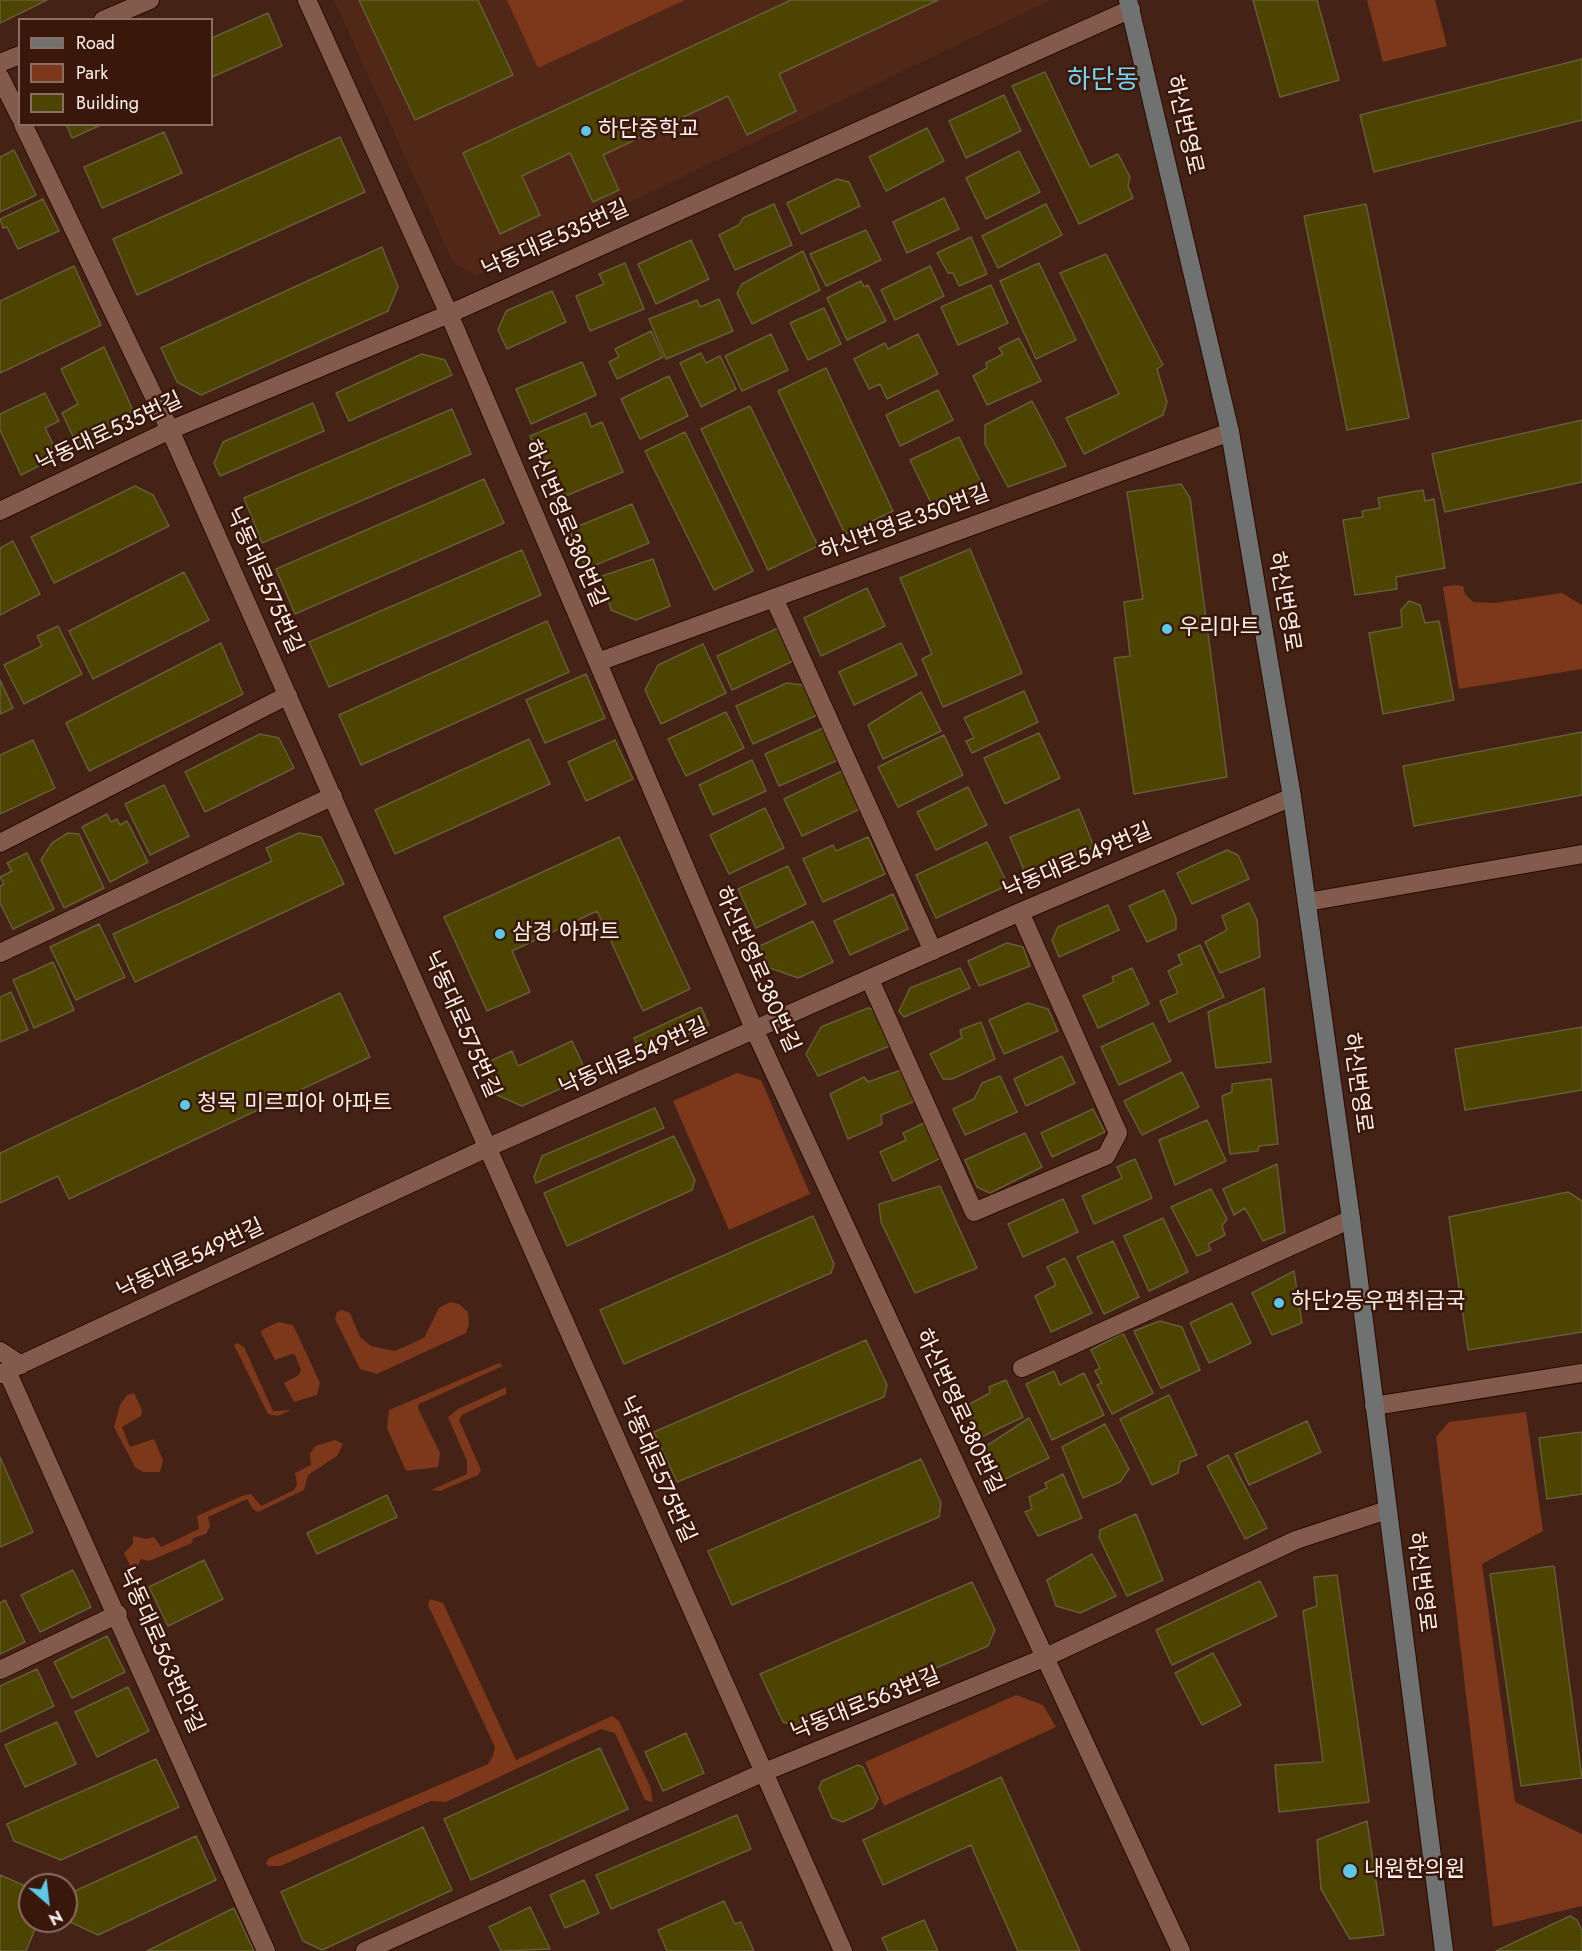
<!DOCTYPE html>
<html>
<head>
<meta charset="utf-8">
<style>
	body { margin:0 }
	#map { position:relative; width:1582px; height:1951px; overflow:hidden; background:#442215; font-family:Jost,sans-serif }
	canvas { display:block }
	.legend { position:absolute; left:18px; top:18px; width:195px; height:108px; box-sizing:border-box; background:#39180b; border:2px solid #886e65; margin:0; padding:8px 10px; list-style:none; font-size:18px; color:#fff0eb }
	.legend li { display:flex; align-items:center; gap:12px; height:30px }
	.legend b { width:30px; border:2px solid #886e65 }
	.north { position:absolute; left:18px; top:1873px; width:60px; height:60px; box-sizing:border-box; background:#39180b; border:2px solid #886e65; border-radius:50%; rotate:152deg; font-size:16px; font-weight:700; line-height:24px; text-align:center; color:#fff0eb }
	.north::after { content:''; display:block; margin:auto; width:21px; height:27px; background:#5dc7e8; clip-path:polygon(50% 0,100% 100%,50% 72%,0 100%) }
</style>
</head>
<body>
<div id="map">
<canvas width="1582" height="1951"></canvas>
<ul class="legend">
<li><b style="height:8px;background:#707271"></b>Road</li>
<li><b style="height:16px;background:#7d371a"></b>Park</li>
<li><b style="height:16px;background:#4c4400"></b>Building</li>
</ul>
<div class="north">N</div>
</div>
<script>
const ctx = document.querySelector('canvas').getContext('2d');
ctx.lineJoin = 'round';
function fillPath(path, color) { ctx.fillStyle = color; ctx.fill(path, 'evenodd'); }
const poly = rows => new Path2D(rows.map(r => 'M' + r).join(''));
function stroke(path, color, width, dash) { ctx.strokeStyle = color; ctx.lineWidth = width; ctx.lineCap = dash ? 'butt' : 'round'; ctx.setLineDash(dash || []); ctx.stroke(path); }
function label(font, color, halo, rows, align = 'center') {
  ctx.font = font + ' Jost,"Noto Sans KR",sans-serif'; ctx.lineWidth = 5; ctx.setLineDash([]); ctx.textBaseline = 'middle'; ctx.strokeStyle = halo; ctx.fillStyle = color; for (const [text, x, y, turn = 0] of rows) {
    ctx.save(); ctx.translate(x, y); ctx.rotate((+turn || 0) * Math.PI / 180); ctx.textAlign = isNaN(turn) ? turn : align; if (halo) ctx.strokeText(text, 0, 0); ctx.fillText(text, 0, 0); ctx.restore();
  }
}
fillPath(poly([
	[334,0,1051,0,476,276,453,262]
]), '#512818');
fillPath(poly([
	[507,0,685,0,538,68],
	[1367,0,1435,0,1447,46,1383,62],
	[1455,585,1463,586,1465,594,1473,602,1495,603,1562,593,1582,605,1582,669,1459,689,1443,587],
	[737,1073,761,1080,810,1194,729,1230,673,1101],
	[450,1302,459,1304,468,1312,469,1324,466,1333,377,1374,360,1369,335,1319,337,1312,342,1310,350,1313,360,1337,371,1346,395,1351,424,1338,439,1308],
	[278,1322,293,1325,320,1383,317,1395,294,1402,284,1383,299,1375,301,1370,295,1355,292,1354,275,1360,261,1333,262,1330],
	[237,1343,244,1347,273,1411,291,1410,278,1416,268,1414,234,1345],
	[499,1363,503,1366,419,1404,418,1408,440,1453,438,1467,406,1471,387,1428,389,1410],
	[506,1387,506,1394,462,1415,459,1420,481,1470,478,1475,440,1491,431,1490,467,1474,467,1461,448,1417,458,1409],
	[134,1393,142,1410,141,1416,122,1427,130,1447,154,1439,163,1460,160,1472,143,1472,135,1467,114,1427,120,1405,127,1395],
	[1526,1412,1543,1531,1482,1564,1515,1802,1582,1834,1582,1906,1493,1927,1436,1437,1449,1422],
	[335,1440,343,1444,337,1456,308,1475,304,1490,258,1512,253,1509,247,1499,208,1517,210,1526,206,1534,193,1538,192,1543,149,1561,141,1559,134,1574,124,1553,133,1544,133,1536,146,1539,154,1537,161,1547,199,1529,197,1516,242,1496,251,1494,261,1506,294,1490,297,1484,295,1473,311,1465,310,1454,315,1446],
	[430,1599,443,1603,516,1760,612,1716,619,1721,650,1786,653,1802,645,1800,615,1733,601,1729,446,1802,431,1801,280,1866,268,1866,266,1863,269,1858,488,1764,493,1756,495,1747,428,1605],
	[1016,1695,1043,1705,1056,1727,884,1806,865,1762]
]), '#7d371a');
const building = poly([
	[0,0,47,0,0,23,0,0],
	[359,0,478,0,513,75,415,120,359,0],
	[791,0,938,0,779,74,796,111,747,135,728,96,603,155,619,190,593,202,570,153,522,176,540,215,500,234,463,153,791,0],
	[1253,0,1317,0,1339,80,1280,97,1253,0],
	[268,13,282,46,212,77,212,38,268,13],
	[1582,59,1582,120,1374,172,1360,115,1582,59],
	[1045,72,1090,167,1118,154,1130,177,1128,186,1133,198,1079,224,1012,86,1045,72],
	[1004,95,1021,131,966,158,949,121,1004,95],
	[66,124,103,124,72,138,66,124],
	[927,128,944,161,886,191,869,157,927,128],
	[164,132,182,173,102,208,84,167,164,132],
	[340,137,365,192,137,295,113,239,340,137],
	[14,150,36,195,0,212,0,157,14,150],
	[1019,151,1040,192,986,219,966,178,1019,151],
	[837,179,849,182,860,206,801,234,787,203,837,179],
	[944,198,959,229,907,253,893,222,944,198],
	[43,199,59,231,18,249,7,227,3,228,0,219,43,199],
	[774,204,792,245,735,270,719,235,739,225,743,218,774,204],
	[1046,204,1062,235,998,268,982,236,1046,204],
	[1366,204,1409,418,1347,430,1304,216,1366,204],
	[866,230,881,260,826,286,810,254,866,230],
	[971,237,987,274,959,286,953,273,948,273,937,253,971,237],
	[691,240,709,279,656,304,638,264,691,240],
	[382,247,398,287,388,311,201,395,177,382,161,348,382,247],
	[803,251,820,290,752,324,737,293,742,284,803,251],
	[1106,254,1163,365,1157,369,1167,402,1163,415,1084,454,1066,418,1119,394,1060,273,1106,254],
	[625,263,644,309,590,331,576,296,604,284,599,274,625,263],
	[1039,263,1076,340,1036,359,1000,281,1039,263],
	[74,266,101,325,0,373,0,301,74,266],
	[930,266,944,296,895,320,881,290,930,266],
	[861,281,864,287,868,285,886,321,847,340,827,298,861,281],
	[991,285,1008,323,958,345,941,307,991,285],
	[552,291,566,322,507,349,498,330,506,311,552,291],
	[719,299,733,331,666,359,649,319,697,300,700,307,719,299],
	[824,308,841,344,808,360,790,323,824,308],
	[651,331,663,357,617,379,609,362,619,357,615,349,651,331],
	[771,334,788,370,742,391,725,356,771,334],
	[918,334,938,374,887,399,880,384,869,389,854,359,885,343,888,349,918,334],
	[1019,338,1041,381,987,405,973,376,987,368,986,363,1003,354,999,348,1019,338],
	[104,347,132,408,123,429,79,449,62,413,78,404,61,369,104,347],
	[701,353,706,363,720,356,736,389,701,407,680,363,701,353],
	[422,354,445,360,452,375,349,421,336,393,422,354],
	[582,362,596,395,531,424,516,389,582,362],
	[826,368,893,511,845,534,778,391,826,368],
	[669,376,688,416,640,439,621,399,669,376],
	[938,390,953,420,900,446,886,415,938,390],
	[45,393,59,421,45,428,59,456,21,475,0,430,0,414,45,393],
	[1032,401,1066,466,1008,487,985,444,985,425,1032,401],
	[313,403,324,431,220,476,214,463,223,442,313,403],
	[750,406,818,546,768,570,701,429,750,406],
	[452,409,471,454,262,543,244,498,452,409],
	[586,413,591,427,602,422,623,472,556,500,530,436,586,413],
	[1582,420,1582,482,1445,512,1432,454,1582,420],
	[685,432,753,571,714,590,645,451,685,432],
	[959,437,983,487,935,511,910,460,959,437],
	[484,479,504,523,295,614,276,569,484,479],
	[1181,484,1190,498,1227,777,1134,794,1114,658,1130,656,1124,602,1143,599,1127,492,1181,484],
	[135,486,153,495,169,526,54,583,31,537,135,486],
	[1423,490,1425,501,1434,499,1445,568,1396,577,1397,589,1355,595,1343,520,1363,517,1362,511,1380,508,1378,498,1423,490],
	[632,504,649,543,586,569,569,530,632,504],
	[13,541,40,594,0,615,0,548,13,541],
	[970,549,1022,673,943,707,922,659,932,654,900,578,970,549],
	[522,550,541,595,329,687,309,642,522,550],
	[653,559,670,606,636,620,611,610,602,576,653,559],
	[184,572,209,620,93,679,69,631,184,572],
	[867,588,885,626,821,656,804,618,867,588],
	[1409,601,1420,605,1425,623,1439,621,1454,700,1383,714,1369,633,1402,627,1401,610,1409,601],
	[547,621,569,672,361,765,339,715,547,621],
	[58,626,82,674,24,704,4,665,42,646,37,636,58,626],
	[778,628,793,661,732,690,717,656,778,628],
	[221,643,243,694,89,771,66,723,221,643],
	[901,643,917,675,854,705,839,672,901,643],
	[703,644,726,693,661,724,645,690,658,665,703,644],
	[586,674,605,718,545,743,526,700,586,674],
	[0,680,13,708,0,714,0,680],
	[787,683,803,685,817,715,753,744,736,706,787,683],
	[1024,691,1038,722,972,753,966,741,974,738,964,718,1024,691],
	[921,692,941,731,883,759,868,725,921,692],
	[726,712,744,748,686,776,668,739,726,712],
	[823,728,838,760,779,786,765,754,823,728],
	[1582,732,1582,795,1414,826,1403,766,1582,732],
	[1039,733,1060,778,1005,804,984,758,1039,733],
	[260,734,279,738,294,768,205,812,185,772,260,734],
	[944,735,963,775,898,807,878,767,944,735],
	[529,739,550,784,395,854,375,810,529,739],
	[33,740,55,788,0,814,0,755,33,740],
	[615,740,633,779,586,801,568,762,615,740],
	[752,760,766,791,713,815,699,785,752,760],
	[842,771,860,809,802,836,784,799,842,771],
	[164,785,189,836,150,855,125,804,164,785],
	[968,787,987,825,936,850,917,812,968,787],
	[765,808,784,848,729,874,710,835,765,808],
	[1079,809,1094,847,1026,875,1010,837,1079,809],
	[107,814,111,822,117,819,120,825,127,821,148,862,110,882,82,827,107,814],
	[68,833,79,834,104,888,64,908,41,860,52,843,68,833],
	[299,833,321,837,344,884,135,982,113,934,272,861,266,848,299,833],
	[619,837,690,989,643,1011,597,911,512,951,530,992,487,1011,444,917,619,837],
	[868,837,885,874,823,902,803,859,833,845,836,851,868,837],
	[987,842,1008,885,936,918,916,875,987,842],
	[1227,850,1238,855,1249,879,1192,904,1177,873,1227,850],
	[27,853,54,909,13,929,0,903,0,886,4,884,0,877,12,871,7,863,27,853],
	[788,866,806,904,756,928,738,889,788,866],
	[1164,890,1176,918,1176,929,1147,942,1129,906,1164,890],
	[893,894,908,929,850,955,834,921,893,894],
	[1249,903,1257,920,1260,957,1220,973,1205,942,1227,930,1222,916,1249,903],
	[1108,905,1119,930,1059,957,1052,940,1058,927,1108,905],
	[813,921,833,962,798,978,770,968,760,946,813,921],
	[99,924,125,977,76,1000,50,947,99,924],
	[1007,943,1023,947,1030,966,979,986,968,961,1007,943],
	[1200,945,1224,997,1169,1022,1160,1001,1178,993,1168,971,1182,964,1178,955,1200,945],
	[53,962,74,1010,34,1028,13,980,53,962],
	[960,968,970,988,904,1017,899,1011,910,988,960,968],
	[1132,968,1149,1004,1098,1028,1083,996,1114,982,1112,977,1132,968],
	[1264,988,1271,1062,1216,1068,1208,1012,1264,988],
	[11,992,28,1030,0,1042,0,997,11,992],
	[340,993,370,1057,69,1199,58,1176,0,1203,0,1153,340,993],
	[1028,1003,1048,1009,1058,1031,1004,1054,989,1020,1028,1003],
	[701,1007,709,1025,642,1055,634,1038,701,1007],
	[868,1008,880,1010,894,1044,818,1076,806,1054,821,1027,868,1008],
	[981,1022,995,1059,952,1079,943,1079,930,1054,962,1038,960,1030,981,1022],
	[1153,1023,1171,1061,1119,1085,1101,1047,1153,1023],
	[1582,1027,1582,1090,1465,1110,1455,1049,1582,1027],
	[572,1041,588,1076,522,1106,497,1095,484,1064,512,1051,518,1066,572,1041],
	[1062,1056,1075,1083,1026,1106,1014,1079,1062,1056],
	[901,1070,915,1101,881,1115,882,1124,848,1139,830,1094,864,1077,868,1082,901,1070],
	[1182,1072,1199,1107,1142,1135,1124,1101,1182,1072],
	[1000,1076,1017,1112,965,1135,953,1109,974,1099,982,1083,1000,1076],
	[1271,1079,1278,1144,1259,1146,1258,1151,1230,1154,1222,1096,1232,1092,1232,1084,1271,1079],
	[655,1108,664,1128,536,1183,534,1177,542,1156,655,1108],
	[1093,1109,1105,1132,1052,1157,1041,1133,1093,1109],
	[1207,1120,1226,1161,1175,1185,1159,1140,1207,1120],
	[924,1123,941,1158,893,1181,880,1152,906,1140,903,1133,924,1123],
	[1025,1133,1042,1167,990,1193,977,1187,965,1160,1025,1133],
	[674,1136,695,1180,692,1190,567,1246,544,1193,674,1136],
	[1135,1159,1152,1198,1094,1224,1082,1196,1122,1178,1117,1167,1135,1159],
	[1277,1164,1285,1232,1263,1241,1245,1208,1234,1215,1223,1189,1277,1164],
	[940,1186,977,1268,915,1293,881,1222,879,1204,940,1186],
	[1211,1189,1227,1219,1222,1226,1225,1235,1208,1244,1211,1250,1197,1256,1171,1207,1211,1189],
	[1568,1192,1582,1201,1582,1332,1468,1350,1449,1217,1568,1192],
	[1063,1199,1078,1232,1023,1257,1008,1224,1063,1199],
	[813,1216,834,1264,831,1273,624,1364,600,1310,813,1216],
	[1163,1218,1188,1272,1149,1291,1124,1236,1163,1218],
	[1113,1241,1139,1297,1104,1314,1077,1257,1113,1241],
	[1065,1258,1092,1313,1051,1332,1035,1296,1056,1285,1047,1267,1065,1258],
	[1294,1271,1302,1323,1272,1335,1252,1293,1294,1271],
	[1232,1303,1251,1343,1209,1363,1190,1323,1232,1303],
	[1160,1321,1182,1327,1200,1370,1161,1388,1134,1331,1160,1321],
	[1123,1333,1153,1393,1112,1414,1097,1385,1102,1383,1095,1371,1100,1368,1091,1350,1123,1333],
	[866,1340,887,1385,884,1397,677,1482,654,1432,866,1340],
	[1054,1371,1060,1385,1084,1373,1104,1415,1052,1440,1026,1384,1054,1371],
	[1006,1380,1023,1417,979,1438,964,1407,990,1393,989,1387,1006,1380],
	[1169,1395,1197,1455,1180,1462,1178,1473,1152,1485,1120,1419,1169,1395],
	[1029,1418,1049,1458,1001,1481,985,1447,1029,1418],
	[1307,1421,1321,1452,1249,1485,1235,1454,1307,1421],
	[1105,1424,1129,1469,1120,1482,1083,1498,1062,1447,1105,1424],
	[1582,1432,1582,1494,1547,1499,1539,1438,1582,1432],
	[1228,1455,1267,1528,1245,1539,1207,1466,1228,1455],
	[0,1457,33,1532,0,1547,0,1457],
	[921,1459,941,1503,939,1517,732,1605,708,1551,921,1459],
	[1063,1474,1082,1518,1038,1536,1025,1512,1032,1509,1029,1497,1047,1488,1045,1483,1063,1474],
	[387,1495,397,1517,317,1554,307,1533,387,1495],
	[1136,1514,1163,1580,1127,1596,1099,1537,1100,1530,1136,1514],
	[1092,1554,1116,1596,1080,1613,1056,1606,1047,1580,1092,1554],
	[204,1560,223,1599,168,1626,149,1587,204,1560],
	[1554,1566,1582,1778,1521,1786,1490,1574,1554,1566],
	[73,1570,91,1607,40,1632,21,1595,73,1570],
	[1337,1575,1369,1802,1279,1812,1275,1765,1323,1762,1303,1611,1317,1606,1314,1577,1337,1575],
	[1260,1581,1277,1616,1172,1665,1156,1630,1260,1581],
	[972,1582,995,1630,988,1646,799,1726,783,1722,760,1674,972,1582],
	[5,1600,25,1642,0,1654,0,1603,5,1600],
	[107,1636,125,1672,72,1698,54,1662,107,1636],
	[1213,1653,1241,1705,1202,1725,1175,1673,1213,1653],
	[37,1669,54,1706,0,1732,0,1686,37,1669],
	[128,1687,149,1731,97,1757,75,1712,128,1687],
	[57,1722,76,1764,25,1787,5,1745,57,1722],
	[686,1733,704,1773,663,1791,645,1752,686,1733],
	[600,1748,628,1809,471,1880,444,1819,600,1748],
	[156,1759,179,1807,61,1860,14,1841,7,1824,156,1759],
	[858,1765,863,1767,878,1799,873,1808,843,1822,832,1818,819,1788,822,1781,858,1765],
	[1001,1777,1080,1951,1018,1951,971,1845,883,1885,863,1840,1001,1777],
	[737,1815,751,1849,611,1909,596,1875,737,1815],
	[1367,1821,1384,1935,1350,1939,1321,1889,1317,1840,1367,1821],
	[423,1827,452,1890,322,1950,303,1941,281,1892,423,1827],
	[196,1836,216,1880,98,1935,66,1920,66,1895,196,1836],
	[0,1875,30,1888,30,1921,38,1922,26,1951,0,1951,0,1875],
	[584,1880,599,1913,565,1928,550,1895,584,1880],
	[724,1901,735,1924,741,1922,754,1951,667,1951,658,1930,724,1901],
	[530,1907,550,1949,501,1951,489,1927,530,1907],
	[234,1908,254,1951,147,1951,234,1908],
	[1570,1916,1577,1920,1582,1931,1582,1951,1496,1951,1570,1916],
	[924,1920,938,1951,888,1951,882,1938,924,1920]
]);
fillPath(building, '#4c4400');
stroke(building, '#635e38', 1.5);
const lane = poly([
	[307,0,449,314,755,1031,1181,1951],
	[103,20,150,0],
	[0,63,20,55],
	[0,77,20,117],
	[23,124,170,430,843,1951],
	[0,511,170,430,449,314,1131,9],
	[774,598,933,951],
	[598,662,1230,432],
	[0,843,288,695],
	[0,953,333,796],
	[870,980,974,1212,1106,1156,1118,1133,1020,912],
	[0,1351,21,1365],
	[1022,1368,1351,1219],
	[7,1371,266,1951],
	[0,1374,489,1147,1020,912,1292,797],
	[0,1670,118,1614],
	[365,1951,762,1773,1046,1657,1296,1540,1387,1510]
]);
const street = poly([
	[1307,902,1582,854],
	[1374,1406,1582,1373]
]);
const secondary = poly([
	[1128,0,1230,432,1292,797,1351,1219,1444,1951]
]);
stroke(lane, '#290a01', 20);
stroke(street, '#290a01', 20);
stroke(secondary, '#290a01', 20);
stroke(lane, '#825b4c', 18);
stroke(street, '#825b4c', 18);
stroke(secondary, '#707271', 18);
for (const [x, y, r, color] of [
	[586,131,6,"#5dc7e8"],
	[1167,629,6,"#5dc7e8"],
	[500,934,6,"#5dc7e8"],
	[185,1105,6,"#5dc7e8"],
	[1279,1303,6,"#5dc7e8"],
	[1350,1871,8,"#5dc7e8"]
]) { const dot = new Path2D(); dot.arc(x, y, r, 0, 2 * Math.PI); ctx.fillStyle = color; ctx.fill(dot); stroke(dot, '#39180b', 2); }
label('22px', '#fff0eb', '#39180b', [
	["하신번영로",1183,125,77],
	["낙동대로535번길",556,240,-24],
	["낙동대로535번길",110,433,-25],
	["하신번영로380번길",564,524,67],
	["하신번영로350번길",905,524,-20],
	["낙동대로575번길",263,581,66],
	["하신번영로",1283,602,80],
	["낙동대로549번길",1078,862,-23],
	["하신번영로380번길",756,970,66],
	["낙동대로575번길",461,1025,66],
	["낙동대로549번길",634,1058,-24],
	["하신번영로",1356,1083,82],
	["낙동대로549번길",191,1260,-25],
	["하신번영로380번길",958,1412,65],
	["낙동대로575번길",656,1470,66],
	["하신번영로",1420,1582,83],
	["낙동대로563번안길",160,1651,66],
	["낙동대로563번길",866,1705,-22]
]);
label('22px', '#fff0eb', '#39180b', [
	["하단중학교",598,131],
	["우리마트",1179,629],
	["삼경 아파트",512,934],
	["청목 미르피아 아파트",197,1105],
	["하단2동우편취급국",1291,1303],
	["내원한의원",1364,1871]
], 'left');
label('26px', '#75d4f4', '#39180b', [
	["하단동",1103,82]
]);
</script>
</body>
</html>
